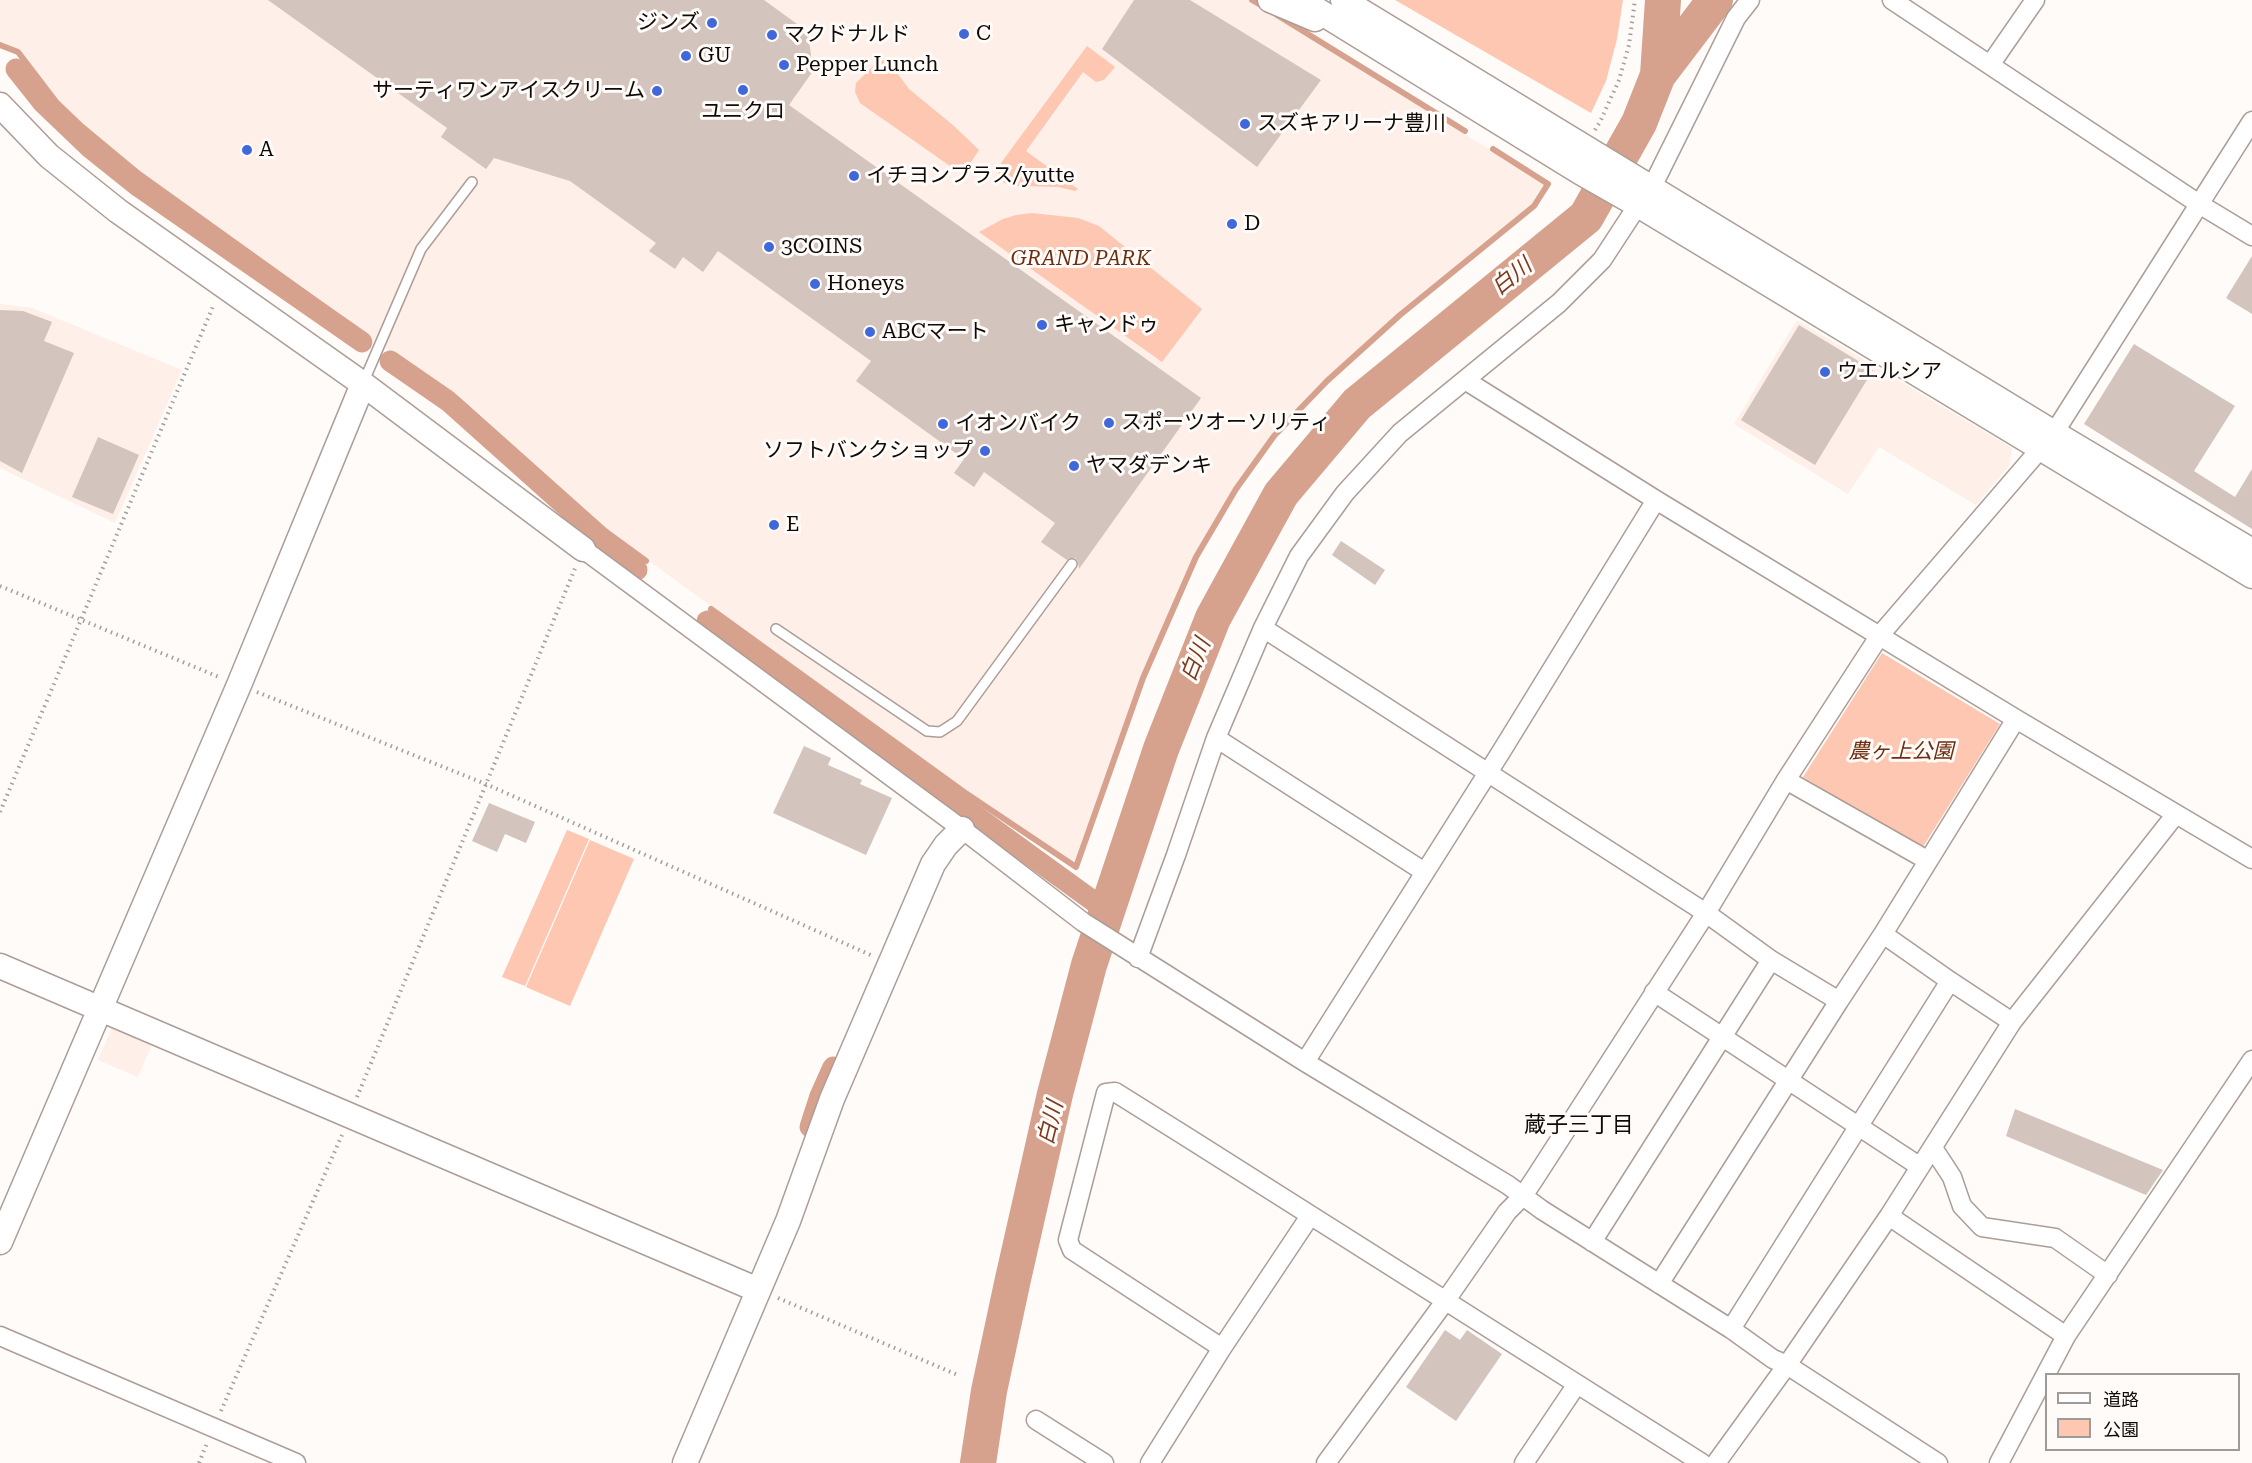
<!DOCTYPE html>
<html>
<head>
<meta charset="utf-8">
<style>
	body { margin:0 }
	#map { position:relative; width:2252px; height:1463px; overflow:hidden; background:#fefbf9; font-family:"Roboto Serif","Noto Sans JP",serif }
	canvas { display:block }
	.legend { position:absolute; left:2045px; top:1373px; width:195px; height:78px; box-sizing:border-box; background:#fefbf9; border:2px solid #9e9b99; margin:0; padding:8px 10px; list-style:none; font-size:18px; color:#0f0a08 }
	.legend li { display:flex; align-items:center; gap:12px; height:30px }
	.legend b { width:30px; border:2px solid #9e9b99 }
</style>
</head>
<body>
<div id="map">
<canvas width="2252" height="1463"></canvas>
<ul class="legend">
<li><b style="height:8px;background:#fff"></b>道路</li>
<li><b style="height:16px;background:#fdc7b1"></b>公園</li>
</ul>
</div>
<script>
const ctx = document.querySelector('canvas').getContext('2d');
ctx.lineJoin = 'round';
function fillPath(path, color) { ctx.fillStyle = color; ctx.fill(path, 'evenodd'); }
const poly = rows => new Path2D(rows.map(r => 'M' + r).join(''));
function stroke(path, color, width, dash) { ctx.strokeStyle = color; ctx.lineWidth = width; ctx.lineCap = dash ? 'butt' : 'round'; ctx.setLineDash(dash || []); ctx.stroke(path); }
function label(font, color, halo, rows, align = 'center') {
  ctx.font = font + ' "Roboto Serif","Noto Sans JP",serif'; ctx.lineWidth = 6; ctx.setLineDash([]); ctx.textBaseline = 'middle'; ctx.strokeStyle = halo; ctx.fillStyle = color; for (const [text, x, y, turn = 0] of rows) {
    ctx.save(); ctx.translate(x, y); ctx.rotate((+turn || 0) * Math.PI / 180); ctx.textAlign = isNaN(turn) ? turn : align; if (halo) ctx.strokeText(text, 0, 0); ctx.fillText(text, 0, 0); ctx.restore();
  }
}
fillPath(poly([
	[0,0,1248,0,1545,184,1532,205,1399,314,1326,380,1272,435,1234,488,1194,556,1141,677,1075,864,966,790,606,530,461,400,349,323,140,173,82,124,59,102,19,50,0,42],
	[0,304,32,308,182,370,115,523,0,468],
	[1797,320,2012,448,2009,466,1976,505,1879,447,1848,494,1734,424],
	[114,1023,154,1040,138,1077,98,1060]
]), '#feefe9');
fillPath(poly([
	[1395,0,1623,0,1617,39,1606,81,1591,113],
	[1087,46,1115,67,1104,80,1096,82,1083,72,1026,151,1078,189,1075,191,1058,187,1017,186,1004,183,998,172,1001,163],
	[884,60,889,62,909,89,954,126,979,150,967,168,961,170,950,166,860,103,855,92,856,83,875,64],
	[1032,213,1078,218,1099,226,1202,309,1162,362,979,232,1003,219,1016,215],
	[1882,653,2000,724,1921,850,1803,777],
	[567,830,589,839,525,986,502,977],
	[590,840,634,859,570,1006,526,987]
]), '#fdc7b1');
stroke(poly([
	[1252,0,1266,8],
	[1277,15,1465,131],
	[0,45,18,52,57,103,80,125,139,174,365,336],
	[392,354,459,401,605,531,646,561],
	[711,609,964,792,1076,867,1143,678,1196,557,1236,489,1274,436,1327,381,1400,315,1534,206,1548,184,1493,149]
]), '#d7a28d', 6);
stroke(poly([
	[16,69,43,103,89,147,139,187,362,342],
	[390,361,448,401,637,570],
	[707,621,1107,911],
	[810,1127,820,1096,833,1067]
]), '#d7a28d', 21);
stroke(poly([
	[1658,75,1715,0],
	[978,1463,989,1391,1013,1279,1055,1094,1089,965,1161,749,1213,618,1281,494,1357,404,1586,217,1639,123,1658,75,1663,0]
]), '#d7a28d', 36);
fillPath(poly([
	[268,0,764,0,808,32,813,71,789,105,1201,398,1079,569,1078,562,1075,558,1070,558,1067,560,1041,542,1055,523,984,472,974,487,954,473,964,459,856,381,871,361,718,251,703,272,683,257,675,269,649,251,656,243,570,181,494,158,486,169,441,137,447,128],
	[1134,0,1190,0,1321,80,1257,167,1102,49],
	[2252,256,2252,314,2226,298],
	[0,310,23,311,52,322,44,341,74,353,22,473,0,461],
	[1799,325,1873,370,1815,465,1741,420],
	[2134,344,2235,406,2194,471,2235,497,2252,469,2252,529,2084,424],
	[98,437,139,455,113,514,72,497],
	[1341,541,1385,570,1375,585,1332,555],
	[804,746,831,758,828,765,862,780,860,784,892,798,866,855,773,813],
	[489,803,535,822,526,843,505,834,497,852,472,841],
	[2015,1109,2163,1170,2146,1195,2006,1136],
	[1445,1330,1460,1340,1467,1330,1502,1354,1456,1421,1406,1387]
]), '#d4c4be');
const service = poly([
	[364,381,421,249,472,182],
	[776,629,927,731,940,732,957,721,1072,564]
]);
const minor = poly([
	[1892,0,2199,204,2252,236],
	[1990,65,2035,0],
	[1652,187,1736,18,1750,0],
	[1465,380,1656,500,2016,719,2252,859],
	[583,549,962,829,1083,922,1305,1062,1508,1185,1542,1210,1731,1329,1773,1359,1787,1365,1938,1463],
	[1263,628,1706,913,1771,960,1592,1242],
	[1216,738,1423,871],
	[1786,780,1927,860],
	[1883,934,2016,719],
	[1138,958,1176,855,1216,738,1263,628,1299,556,1345,493,1400,433,1559,303,1602,260,1638,205],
	[1654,992,1919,1166],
	[1839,1001,1883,934,1950,981],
	[1305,1062,1501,752,1656,500],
	[1933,1148,1952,1177,1962,1206,1982,1227,2055,1238,2108,1275],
	[1889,1216,2066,1336],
	[1659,1284,1839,1001,1771,960],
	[1731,1329,1950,981,2012,1022],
	[0,1336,296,1463],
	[1222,1348,1072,1250,1068,1240,1106,1093,1115,1092,1190,1139,1702,1463],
	[1036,1420,1104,1463],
	[1150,1463,1222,1348,1310,1216],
	[1326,1463,1446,1300,1507,1212,1523,1196,1535,1178,1706,913,1786,780,1880,635,2054,433,2252,121],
	[1524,1463,1577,1384],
	[1716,1463,1787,1365,1889,1216,2012,1022,2176,814],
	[1999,1463,2066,1336,2252,1060]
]);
const tertiary = poly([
	[1270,0,1315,19],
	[1301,0,1580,172,1638,205,2252,576],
	[1343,0,2054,433,2252,551],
	[0,105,49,156,118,211,363,384,583,549],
	[0,966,758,1290],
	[0,1242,239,685,363,384],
	[685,1463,788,1221,832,1099,933,864,946,845,962,829]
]);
stroke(service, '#ad9d97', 12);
stroke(minor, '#ad9d97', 21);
stroke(tertiary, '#ad9d97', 27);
stroke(poly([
	[1595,130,1600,122,1619,80,1629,45,1635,0],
	[0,586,219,677],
	[257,692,488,785,873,956],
	[0,812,214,304],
	[357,1097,576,566],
	[778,1298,960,1376],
	[221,1411,342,1135],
	[199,1463,207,1443]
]), '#a29e9c', 4, [1.5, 4.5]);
stroke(service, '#fff', 9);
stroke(minor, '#fff', 18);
stroke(tertiary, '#fff', 24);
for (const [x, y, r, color] of [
	[712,23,6,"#4168da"],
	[964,34,6,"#4168da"],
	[772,35,6,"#4168da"],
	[686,56,6,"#4168da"],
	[784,65,6,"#4168da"],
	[743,90,6,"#4168da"],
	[657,91,6,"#4168da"],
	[1245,124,6,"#4168da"],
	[247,150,6,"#4168da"],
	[854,176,6,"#4168da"],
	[1232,224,6,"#4168da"],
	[769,247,6,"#4168da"],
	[815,284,6,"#4168da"],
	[1042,325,6,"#4168da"],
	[870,332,6,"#4168da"],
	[1825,372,6,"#4168da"],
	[1109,423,6,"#4168da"],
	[943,424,6,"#4168da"],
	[985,451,6,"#4168da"],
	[1074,466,6,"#4168da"],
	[774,525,6,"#4168da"]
]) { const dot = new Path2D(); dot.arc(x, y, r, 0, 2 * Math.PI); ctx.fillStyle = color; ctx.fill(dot); stroke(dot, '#fefbf9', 2); }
label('21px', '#0f0a08', '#fefbf9', [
	["ジンズ",700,23,"right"],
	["C",976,34],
	["マクドナルド",784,35],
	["GU",698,56],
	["Pepper Lunch",796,65],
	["サーティワンアイスクリーム",645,91,"right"],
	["ユニクロ",743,112,"center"],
	["スズキアリーナ豊川",1257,124],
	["A",259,150],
	["イチヨンプラス/yutte",866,176],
	["D",1244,224],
	["3COINS",781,247],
	["Honeys",827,284],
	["キャンドゥ",1054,325],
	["ABCマート",882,332],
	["ウエルシア",1837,372],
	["スポーツオーソリティ",1121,423],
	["イオンバイク",955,424],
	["ソフトバンクショップ",973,451,"right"],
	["ヤマダデンキ",1086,466],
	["E",786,525]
], 'left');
label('italic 21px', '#6d2d0e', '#fefbf9', [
	["GRAND PARK",1081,259],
	["農ヶ上公園",1901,752]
]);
label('italic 22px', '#7c3b1e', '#fefbf9', [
	["白川",1512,277,-39],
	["白川",1196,660,-68],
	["白川",1051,1123,-76]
]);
label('22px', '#0f0a08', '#fefbf9', [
	["蔵子三丁目",1579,1126]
]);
</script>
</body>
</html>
